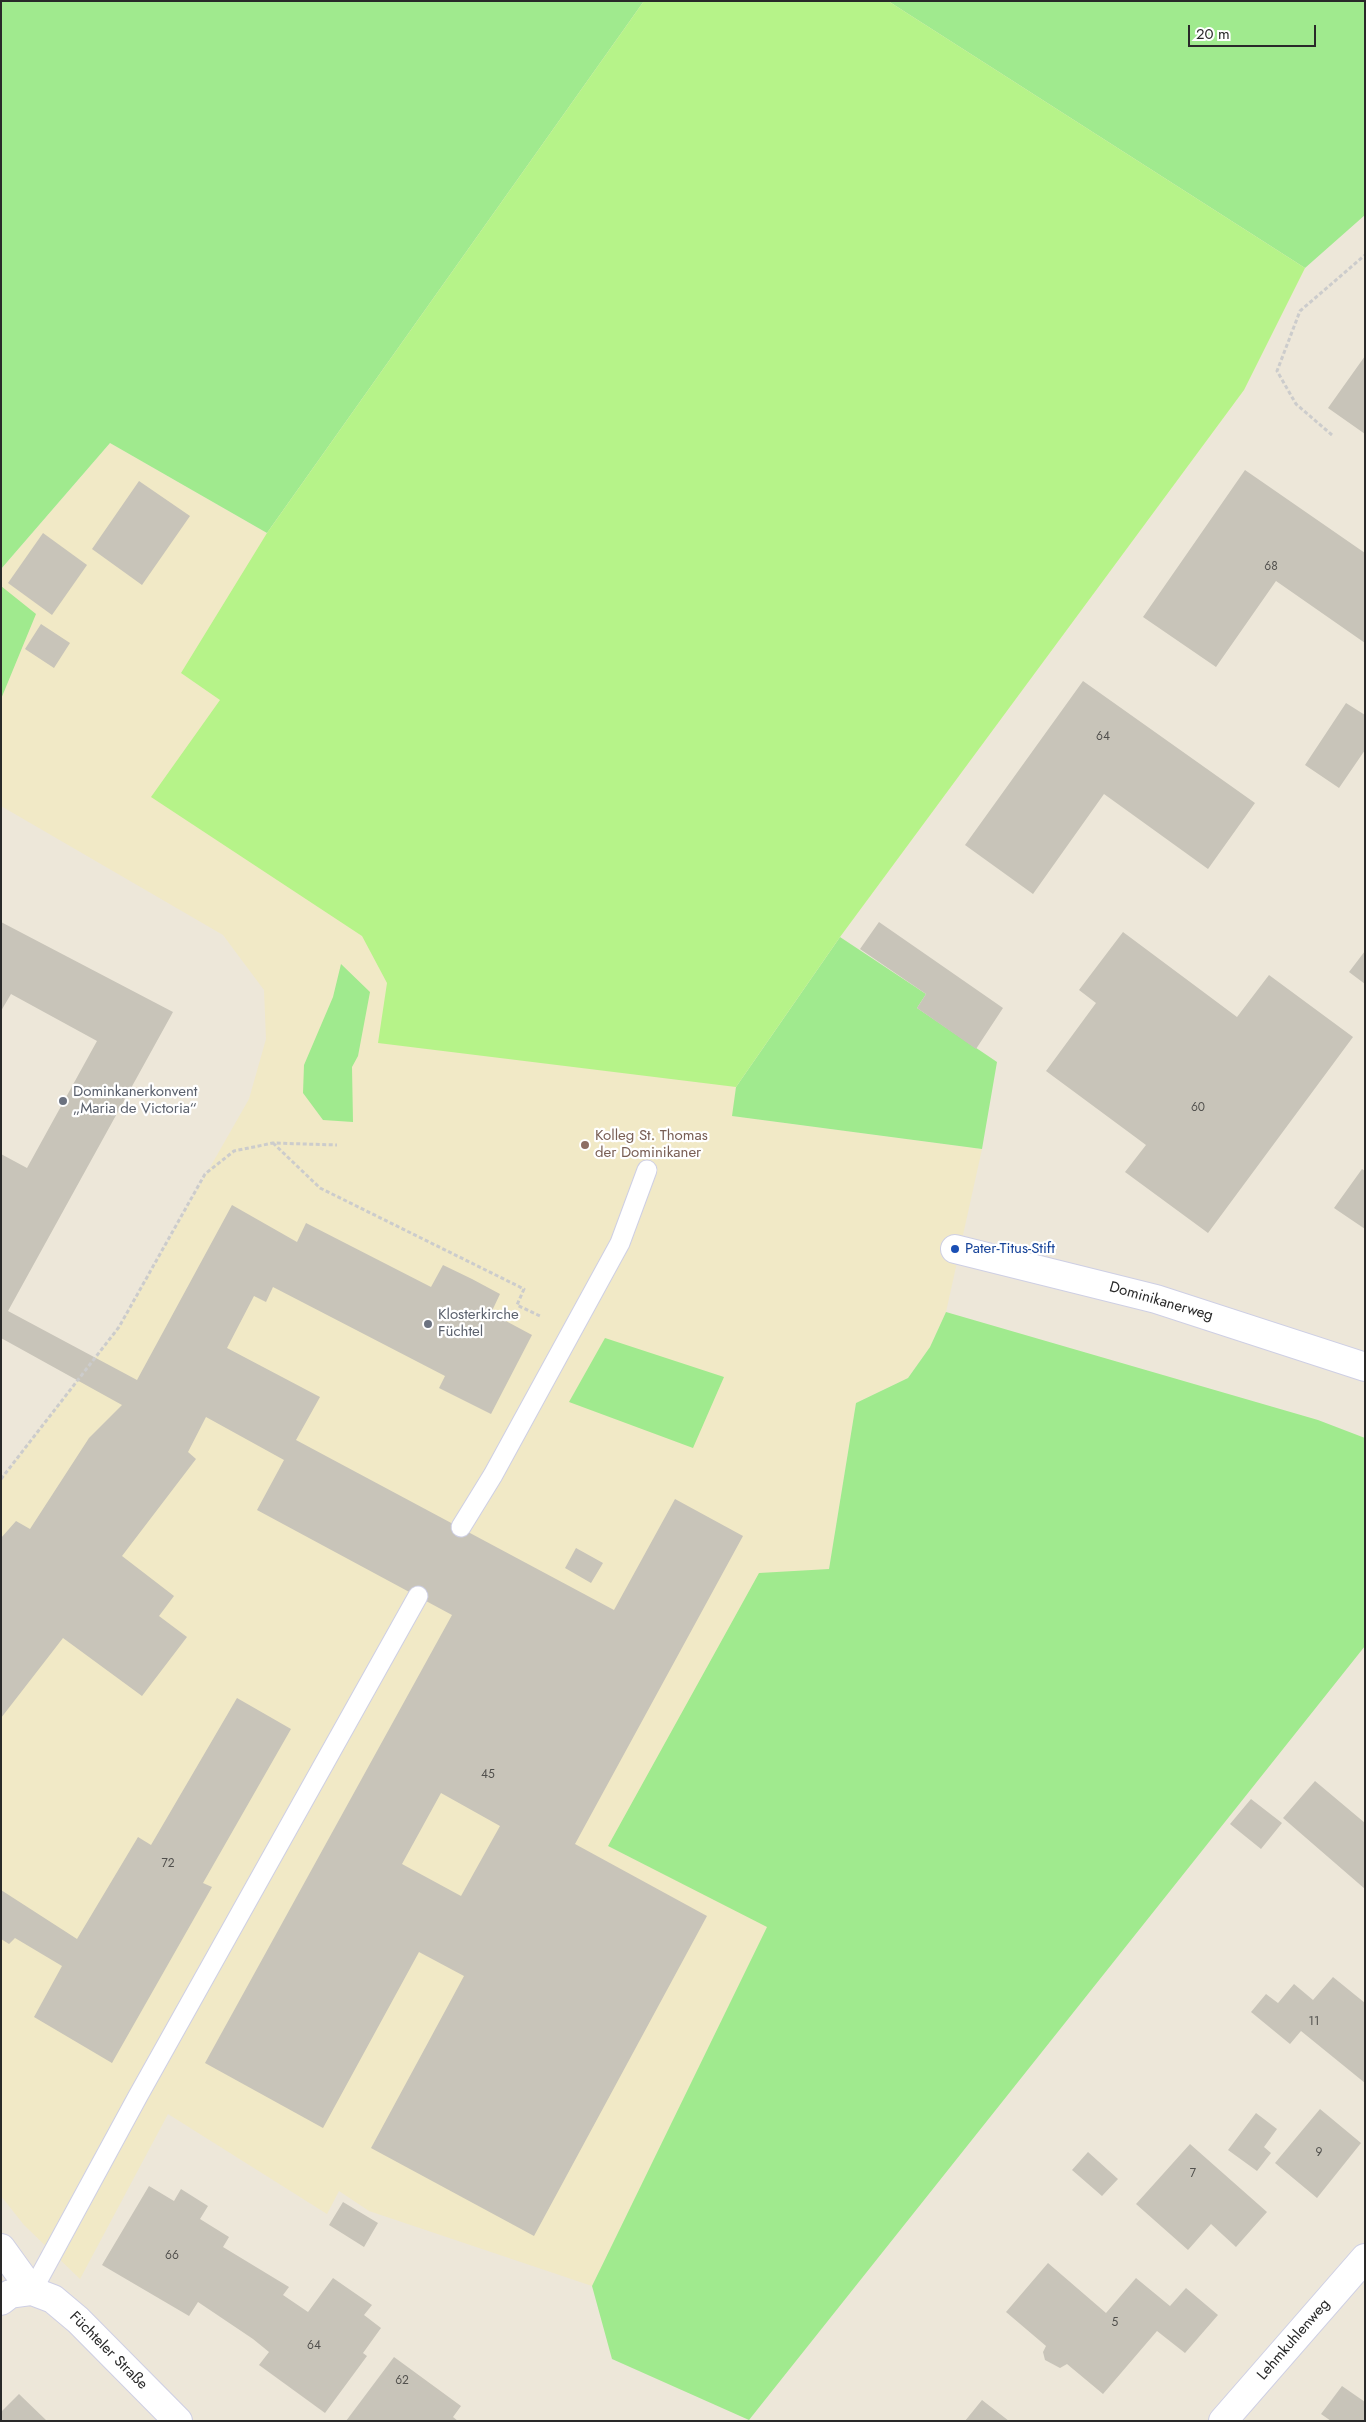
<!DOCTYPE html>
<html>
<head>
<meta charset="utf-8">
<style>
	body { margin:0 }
	#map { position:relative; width:1366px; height:2422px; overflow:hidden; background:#ede7d9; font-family:Jost,sans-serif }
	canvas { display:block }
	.frame { position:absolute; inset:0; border:2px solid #292929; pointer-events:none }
	.scale { position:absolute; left:1188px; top:25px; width:128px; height:22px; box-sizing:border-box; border:2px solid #292929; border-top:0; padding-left:6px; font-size:15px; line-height:18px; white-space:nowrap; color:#292929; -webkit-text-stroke:4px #fff; paint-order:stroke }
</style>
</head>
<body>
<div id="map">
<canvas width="1366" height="2422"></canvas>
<div class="frame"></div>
<div class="scale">20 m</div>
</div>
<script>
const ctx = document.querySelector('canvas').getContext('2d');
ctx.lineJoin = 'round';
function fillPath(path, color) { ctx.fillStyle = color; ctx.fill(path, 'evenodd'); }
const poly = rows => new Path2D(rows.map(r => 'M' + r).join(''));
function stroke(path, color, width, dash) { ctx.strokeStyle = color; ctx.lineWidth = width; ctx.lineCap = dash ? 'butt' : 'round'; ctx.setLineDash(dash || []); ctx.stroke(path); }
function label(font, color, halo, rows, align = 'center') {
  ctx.font = font + ' Jost,sans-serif'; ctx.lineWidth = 4.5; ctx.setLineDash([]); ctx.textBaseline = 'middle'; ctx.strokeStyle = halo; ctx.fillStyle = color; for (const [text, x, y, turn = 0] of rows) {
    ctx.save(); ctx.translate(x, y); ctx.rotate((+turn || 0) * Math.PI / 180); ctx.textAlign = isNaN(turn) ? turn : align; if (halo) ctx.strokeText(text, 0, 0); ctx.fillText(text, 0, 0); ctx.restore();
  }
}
fillPath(poly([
	[644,1,888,1,1305,268,1244,390,840,937,736,1087,733,1116,982,1149,946,1312,930,1347,908,1378,856,1403,829,1569,608,1846,768,1926,592,2286,369,2211,339,2191,327,2214,168,2114,80,2279,24,2225,1,2196,1,1479,119,1327,249,1099,266,1039,264,990,223,935,1,806,1,569,110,443,267,533]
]), '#f1e9c6');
fillPath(poly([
	[1,1,644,1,267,533,110,443,1,569],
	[888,1,1365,1,1365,215,1305,268],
	[1,586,36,614,1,699],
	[840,937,926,994,917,1008,997,1062,982,1149,732,1116,736,1087],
	[341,964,370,992,358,1056,352,1067,353,1122,323,1120,303,1093,304,1065,333,997],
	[946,1312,1318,1420,1365,1438,1365,1646,749,2420,612,2359,592,2286,767,1927,608,1846,759,1573,829,1569,856,1403,908,1378,930,1347],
	[605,1338,724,1377,693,1448,569,1402]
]), '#a0ea8e');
fillPath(poly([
	[644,1,888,1,1305,268,1244,390,840,937,736,1087,378,1043,387,983,362,936,151,797,220,700,181,673,267,533]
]), '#b6f389');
fillPath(poly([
	[1365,356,1365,434,1328,408],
	[1245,470,1365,553,1365,643,1276,581,1216,667,1143,617],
	[139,481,190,516,142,585,92,549],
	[43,533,87,565,52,615,8,583],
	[41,624,70,643,54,668,25,649],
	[1083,681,1255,803,1208,869,1104,794,1033,894,965,845],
	[1346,703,1365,715,1365,750,1339,788,1305,765],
	[1,922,173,1012,8,1311,137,1380,232,1205,297,1242,306,1223,431,1287,443,1265,472,1279,500,1294,491,1313,532,1335,491,1414,439,1388,445,1376,273,1287,266,1302,254,1296,227,1348,320,1397,296,1440,614,1610,675,1499,743,1536,575,1844,707,1916,534,2236,371,2148,464,1976,419,1952,323,2128,205,2063,452,1615,257,1510,284,1460,206,1417,188,1452,196,1459,122,1556,174,1596,159,1616,187,1637,142,1696,63,1638,1,1718,1,1538,16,1521,30,1529,89,1438,122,1405,1,1338,1,1154,27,1168,97,1041,11,994,1,1011],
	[441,1793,500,1826,461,1896,402,1864],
	[879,922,1003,1008,976,1049,917,1008,926,994,860,949],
	[1123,932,1237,1017,1269,975,1353,1037,1208,1233,1125,1172,1146,1145,1046,1071,1096,1003,1079,990],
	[1365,951,1365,984,1349,972],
	[1362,1169,1365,1171,1365,1229,1334,1208],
	[576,1548,603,1563,591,1583,565,1568],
	[237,1698,291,1729,203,1883,212,1887,112,2063,34,2017,62,1966,15,1938,9,1944,1,1939,1,1890,77,1939,138,1837,151,1845],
	[1315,1781,1365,1823,1365,1889,1283,1818],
	[1251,1799,1282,1823,1261,1849,1230,1824],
	[1333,1977,1365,2003,1365,2083,1301,2031,1290,2044,1251,2012,1266,1994,1278,2003,1294,1984,1313,2000],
	[1320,2109,1361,2143,1317,2198,1275,2163],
	[1256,2113,1277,2129,1264,2147,1271,2153,1257,2171,1228,2150],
	[1190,2144,1267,2212,1236,2247,1211,2224,1188,2250,1136,2204],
	[1088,2152,1118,2179,1102,2196,1072,2170],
	[149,2186,174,2201,181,2189,208,2206,200,2219,229,2237,223,2247,289,2287,283,2295,308,2312,333,2278,372,2305,364,2315,381,2328,363,2353,367,2356,325,2413,259,2365,269,2352,253,2339,198,2302,189,2316,102,2265],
	[343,2202,378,2223,364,2247,329,2225],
	[1048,2263,1106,2313,1136,2278,1170,2306,1186,2288,1218,2315,1185,2353,1157,2331,1103,2394,1067,2364,1060,2368,1045,2360,1043,2352,1046,2346,1006,2312],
	[394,2357,461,2406,453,2417,458,2421,346,2421],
	[1342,2386,1365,2402,1365,2421,1331,2421,1321,2414],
	[19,2394,47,2421,1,2421,1,2412],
	[982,2400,1009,2421,965,2421]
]), '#c8c4b9');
const service = poly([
	[461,1527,493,1475,620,1243,647,1170],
	[32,2291,138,2096,418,1596]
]);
const minor = poly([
	[955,1249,1156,1299,1365,1367],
	[1,2248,32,2291],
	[1223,2421,1365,2258]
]);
const tertiary = poly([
	[1,2301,10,2294,32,2291,53,2299,78,2320,178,2421]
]);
stroke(service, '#cecfe4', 21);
stroke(minor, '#cecfe4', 30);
stroke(tertiary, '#cecfe4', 30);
stroke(poly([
	[1332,435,1296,404,1277,371,1300,311,1365,255],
	[273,1143,320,1188,524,1289,517,1305,542,1317],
	[1,1479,119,1327,205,1174,234,1151,273,1143,337,1145]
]), '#ccc', 3, [4, 2.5]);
stroke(service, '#fff', 19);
stroke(minor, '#fff', 28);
stroke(tertiary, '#fff', 28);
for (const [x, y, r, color] of [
	[63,1101,5,"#6b7280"],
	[585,1145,5,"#8d6e63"],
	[955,1249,5,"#1a4fb4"],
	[428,1324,5,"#6b7280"]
]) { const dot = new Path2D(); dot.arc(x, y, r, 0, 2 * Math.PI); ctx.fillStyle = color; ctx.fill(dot); stroke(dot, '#fff', 2); }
label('12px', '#51504d', null, [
	["68",1271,567],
	["64",1103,737],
	["60",1198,1108],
	["45",488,1775],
	["72",168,1864],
	["11",1314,2022],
	["9",1319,2153],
	["7",1193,2174],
	["66",172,2256],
	["5",1115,2323],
	["64",314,2346],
	["62",402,2381]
]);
label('15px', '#5b616d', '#fff', [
	["Dominkanerkonvent",73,1092],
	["„Maria de Victoria“",73,1109],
	["Klosterkirche",438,1315],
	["Füchtel",438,1332]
], 'left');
label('15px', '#785e54', '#fff', [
	["Kolleg St. Thomas",595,1136],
	["der Dominikaner",595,1153]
], 'left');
label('15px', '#164399', '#fff', [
	["Pater-Titus-Stift",965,1249]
], 'left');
label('15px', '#292929', '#fff', [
	["Dominikanerweg",1161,1302,16],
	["Lehmkuhlenweg",1294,2340,-49],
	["Füchteler Straße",108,2351,45]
]);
</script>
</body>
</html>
